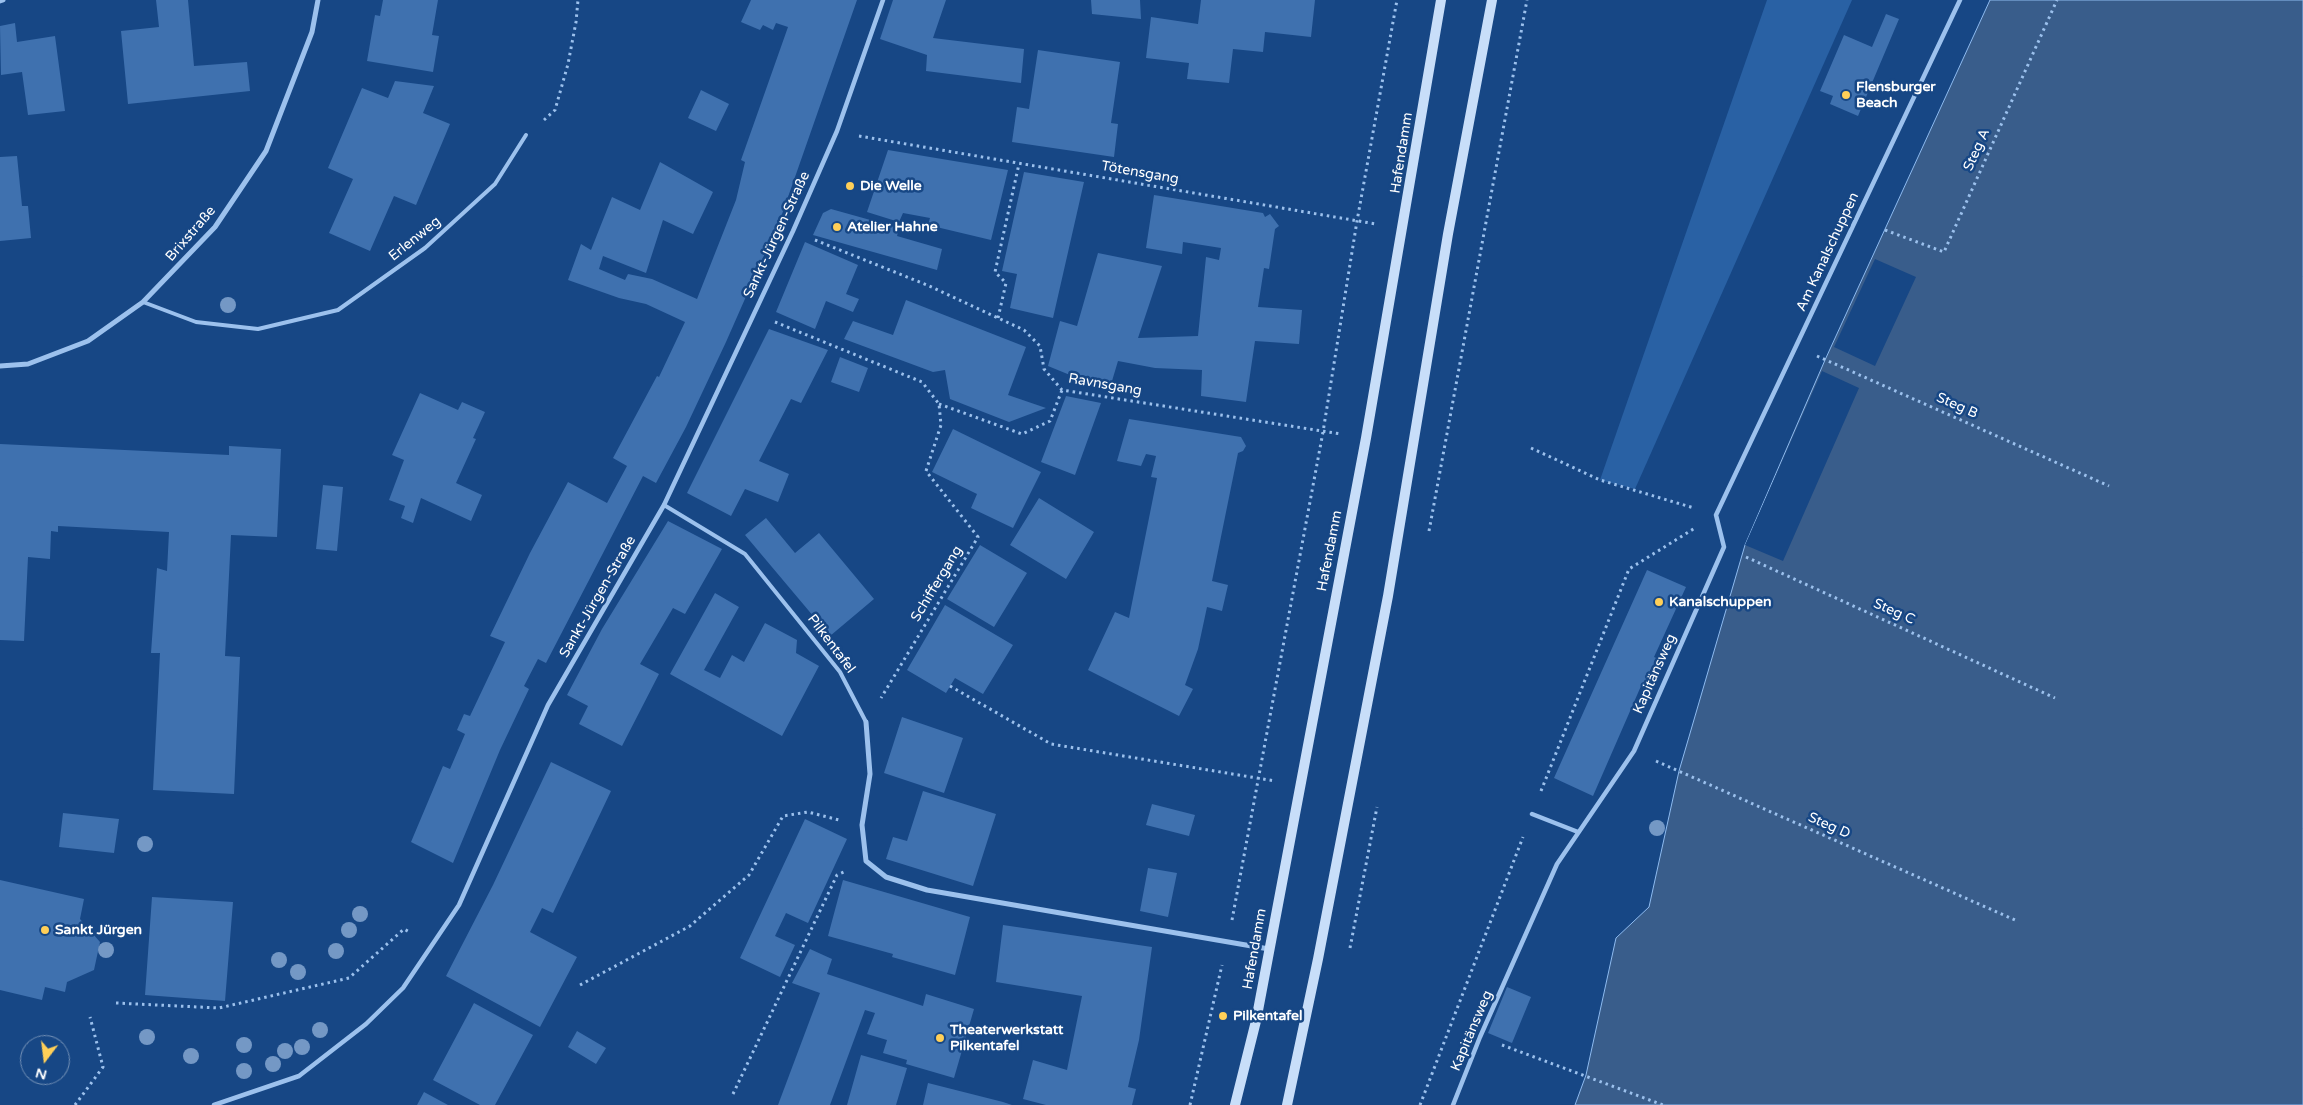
<!DOCTYPE html>
<html>
<head>
<meta charset="utf-8">
<style>
	body { margin:0 }
	#map { position:relative; width:2303px; height:1105px; overflow:hidden; background:#174785; font-family:"Varela Round",sans-serif }
	canvas { display:block }
	.north { position:absolute; left:20px; top:1035px; width:50px; height:50px; box-sizing:border-box; background:#174785; border:1px solid #7491b6; border-radius:50%; rotate:195deg; font-size:14px; font-weight:700; line-height:20px; text-align:center; color:#fff }
	.north::after { content:''; display:block; margin:auto; width:18px; height:22px; background:#ffcf58; clip-path:polygon(50% 0,100% 100%,50% 72%,0 100%) }
</style>
</head>
<body>
<div id="map">
<canvas width="2303" height="1105"></canvas>
<div class="north">N</div>
</div>
<script>
const ctx = document.querySelector('canvas').getContext('2d');
ctx.lineJoin = 'round';
function fillPath(path, color) { ctx.fillStyle = color; ctx.fill(path, 'evenodd'); }
const poly = rows => new Path2D(rows.map(r => 'M' + r).join(''));
function stroke(path, color, width, dash) { ctx.strokeStyle = color; ctx.lineWidth = width; ctx.lineCap = dash ? 'butt' : 'round'; ctx.setLineDash(dash || []); ctx.stroke(path); }
function label(font, color, halo, rows, align = 'center') {
  ctx.font = font + ' "Varela Round",sans-serif'; ctx.lineWidth = 5; ctx.setLineDash([]); ctx.textBaseline = 'middle'; ctx.strokeStyle = halo; ctx.fillStyle = color; for (const [text, x, y, turn = 0] of rows) {
    ctx.save(); ctx.translate(x, y); ctx.rotate((+turn || 0) * Math.PI / 180); ctx.textAlign = isNaN(turn) ? turn : align; if (halo) ctx.strokeText(text, 0, 0); ctx.fillText(text, 0, 0); ctx.restore();
  }
}
fillPath(poly([
	[1767,0,1852,0,1635,489,1600,480]
]), '#2961a4');
const water = poly([
	[1990,0,2303,0,2303,1105,1575,1105,1586,1075,1616,938,1649,907,1679,771,1745,545,1825,360,1990,0]
]);
fillPath(water, '#395d8b');
stroke(water, '#8ebbf0', 1);
fillPath(poly([
	[1875,259,1916,277,1875,366,1834,347],
	[1822,371,1859,388,1783,561,1745,545]
]), '#174785');
fillPath(poly([
	[156,0,188,0,194,66,247,62,250,91,128,104,121,31,159,27],
	[383,0,438,0,432,35,439,36,433,72,367,61,375,15,380,16],
	[751,0,857,0,781,217,726,342,686,427,656,483,643,476,546,663,538,659,524,686,529,689,500,750,453,863,411,842,443,766,450,769,465,734,457,730,464,714,470,716,505,642,490,636,530,553,568,482,607,503,627,466,613,458,657,376,659,377,685,322,646,304,619,298,568,280,581,244,591,250,612,197,640,210,660,162,713,192,693,234,663,220,646,273,603,256,599,269,625,280,628,274,652,279,697,299,736,200,745,162,741,160,788,27,776,23,773,30,763,25,760,30,741,22],
	[893,0,946,0,933,38,1024,49,1021,83,926,71,927,55,880,39],
	[1091,0,1140,0,1141,19,1092,14],
	[1201,0,1315,0,1311,37,1265,32,1263,52,1233,49,1229,83,1187,79,1189,63,1146,58,1151,17,1198,24],
	[1886,14,1899,19,1858,116,1830,104,1833,96,1820,91,1844,35,1872,47],
	[15,23,17,42,55,36,65,111,28,115,22,72,1,75,0,26],
	[1038,50,1120,62,1111,123,1118,124,1114,157,1012,142,1017,107,1029,109],
	[395,81,434,86,423,113,450,124,416,205,394,196,370,251,329,233,353,179,328,168,362,88,388,98],
	[701,90,729,104,716,131,688,118],
	[888,150,1008,170,991,240,928,225,930,218,903,213,899,222,867,212],
	[17,156,22,206,28,206,31,238,0,241,0,157],
	[1024,172,1084,182,1053,318,1010,308,1017,274,1002,271],
	[1154,195,1263,213,1265,217,1270,214,1279,226,1275,229,1269,269,1264,268,1258,307,1302,310,1299,344,1255,341,1246,402,1201,396,1202,370,1155,368,1118,361,1109,391,1048,366,1060,321,1077,326,1098,253,1162,266,1138,338,1198,336,1206,257,1219,260,1221,248,1183,242,1182,254,1146,248],
	[831,209,899,228,897,236,942,249,937,270,813,235,823,213],
	[805,242,858,265,846,294,859,299,853,312,826,301,815,329,776,312],
	[906,300,1026,347,1008,395,1046,408,1009,422,950,399,945,370,933,372,844,339,853,321,893,335],
	[769,329,828,350,801,403,791,399,759,461,789,474,778,502,745,489,731,516,687,493],
	[840,357,868,368,859,392,831,382],
	[420,393,458,410,462,402,485,412,473,438,476,439,456,483,482,495,471,521,421,498,413,523,401,518,405,506,389,500,404,460,392,455],
	[1066,396,1101,403,1075,475,1041,462],
	[1129,419,1241,437,1246,446,1243,451,1238,453,1212,581,1228,585,1222,611,1207,607,1198,649,1185,685,1193,689,1179,716,1088,670,1115,612,1129,618,1157,478,1151,477,1156,456,1146,454,1141,466,1117,461],
	[953,429,1041,472,1013,528,971,508,977,494,932,472],
	[0,444,229,455,229,446,281,449,277,537,231,535,225,656,240,657,234,794,153,790,160,653,151,653,157,568,167,571,169,532,58,526,58,532,51,531,50,559,28,557,24,641,0,640],
	[323,485,343,487,337,551,316,549],
	[1039,498,1094,532,1066,579,1010,545],
	[766,518,795,553,819,533,874,599,830,636,745,535],
	[668,521,722,549,685,614,673,608,640,664,659,674,622,746,579,724,588,706,567,695,602,629],
	[980,545,1027,573,994,627,947,599],
	[1647,570,1686,587,1654,657,1665,662,1652,691,1641,686,1593,796,1554,778],
	[715,593,739,607,704,670,720,678,732,655,744,662,765,623,797,640,796,653,819,666,782,736,670,674],
	[945,605,1013,645,983,694,955,678,946,693,907,670],
	[902,717,963,738,944,793,884,773],
	[551,762,611,791,553,913,542,908,530,932,577,957,540,1027,446,976,493,885],
	[923,791,996,814,973,886,886,859,893,837,907,841],
	[1152,804,1195,815,1189,836,1146,825],
	[63,813,119,819,114,853,59,847],
	[805,819,847,839,808,923,786,913,775,936,795,945,780,977,740,958],
	[1148,868,1177,873,1168,917,1140,911],
	[0,880,84,899,80,919,100,942,94,970,67,982,65,992,45,987,42,1000,0,990],
	[843,880,970,917,955,975,892,957,893,954,828,936],
	[152,897,233,902,225,1001,145,995],
	[1003,925,1152,947,1139,1040,1128,1087,1136,1089,1132,1105,1046,1105,1023,1099,1033,1060,1067,1070,1082,996,996,982],
	[810,949,832,959,827,974,923,1006,926,994,974,1009,954,1078,906,1064,907,1060,883,1053,887,1040,867,1034,875,1013,865,1010,830,1105,778,1105,820,993,792,983],
	[1507,987,1531,997,1512,1043,1488,1033],
	[474,1003,533,1035,495,1105,480,1105,433,1080],
	[577,1031,606,1048,596,1064,568,1047],
	[861,1055,907,1068,896,1105,847,1105],
	[928,1083,1003,1102,1012,1105,923,1105],
	[424,1092,448,1105,417,1105]
]), '#3f71af');
stroke(poly([
	[544,120,555,110,568,64,576,22,578,0],
	[859,136,1376,224],
	[1885,230,1944,252,2057,0],
	[815,240,927,285,1024,330,1040,346,1044,369,1062,390,1341,434],
	[998,318,1006,283,995,272,1019,164],
	[775,322,922,382,939,404,941,425,926,471,978,537,881,698],
	[1817,356,2109,486],
	[939,404,1022,434,1050,421,1062,390],
	[1531,448,1600,480,1694,508],
	[1429,531,1527,0],
	[1746,557,2055,698],
	[950,686,1051,744,1275,781],
	[1656,761,2015,920],
	[1541,791,1629,569,1695,528],
	[1232,920,1323,432,1357,221,1397,0],
	[1350,948,1377,807],
	[580,985,690,926,749,875,783,816,808,812,839,820],
	[116,1003,219,1008,349,978,404,929,411,933],
	[1502,1045,1663,1105],
	[733,1094,837,875,846,871],
	[75,1105,103,1067,90,1017],
	[1190,1105,1222,965],
	[1420,1105,1523,837]
]), '#9cc1ed', 3, [2.5, 4]);
stroke(poly([
	[143,302,196,322,258,329,338,310,425,248,495,184,526,135],
	[664,505,745,554,840,672,866,722]
]), '#9cc1ed', 4);
stroke(poly([
	[1532,814,1578,832],
	[214,1105,299,1076,366,1024,403,988,459,905,548,705,664,505,793,231,837,131,883,0],
	[1453,1105,1480,1037,1557,864,1634,751,1724,547,1716,515,1960,0]
]), '#9cc1ed', 4.5);
stroke(poly([
	[0,1,3,0],
	[0,366,28,364,88,341,143,302,215,227,266,151,312,32,318,0],
	[866,722,870,774,862,825,866,861,886,877,927,890,1269,949]
]), '#9cc1ed', 5);
stroke(poly([
	[1235,1105,1256,1021,1366,438,1441,0],
	[1287,1105,1318,959,1388,596,1448,234,1492,0]
]), '#c8def9', 10);
ctx.fillStyle = '#7498c5';
for (const [x, y] of [
	[228,305],
	[1657,828],
	[145,844],
	[360,914],
	[349,930],
	[106,950],
	[336,951],
	[279,960],
	[298,972],
	[320,1030],
	[147,1037],
	[244,1045],
	[302,1047],
	[285,1051],
	[191,1056],
	[273,1064],
	[244,1071]
]) { ctx.beginPath(); ctx.arc(x, y, 8, 0, 2 * Math.PI); ctx.fill(); }
for (const [x, y, r, color] of [
	[1846,95,5,"#ffcf58"],
	[850,186,5,"#ffcf58"],
	[837,227,5,"#ffcf58"],
	[1659,602,5,"#ffcf58"],
	[45,930,5,"#ffcf58"],
	[1223,1016,5,"#ffcf58"],
	[940,1038,5,"#ffcf58"]
]) { const dot = new Path2D(); dot.arc(x, y, r, 0, 2 * Math.PI); ctx.fillStyle = color; ctx.fill(dot); stroke(dot, '#174785', 2); }
label('bold 14px', '#fff', '#174785', [
	["Flensburger",1856,87],
	["Beach",1856,103],
	["Die Welle",860,186],
	["Atelier Hahne",847,227],
	["Kanalschuppen",1669,602],
	["Sankt Jürgen",55,930],
	["Pilkentafel",1233,1016],
	["Theaterwerkstatt",950,1030],
	["Pilkentafel",950,1046]
], 'left');
label('14px', '#fff', '#174785', [
	["Steg A",1977,150,-66],
	["Hafendamm",1402,153,-81],
	["Tötensgang",1140,173,10],
	["Brixstraße",191,234,-49],
	["Sankt-Jürgen-Straße",777,235,-65],
	["Erlenweg",415,239,-39],
	["Am Kanalschuppen",1828,252,-65],
	["Ravnsgang",1105,385,10],
	["Steg B",1957,406,24],
	["Hafendamm",1330,551,-79],
	["Schiffergang",937,584,-59],
	["Sankt-Jürgen-Straße",598,597,-60],
	["Steg C",1894,612,24],
	["Pilkentafel",831,644,53],
	["Kapitänsweg",1655,674,-66],
	["Steg D",1829,826,24],
	["Hafendamm",1255,949,-80],
	["Kapitänsweg",1472,1031,-67]
]);
</script>
</body>
</html>
